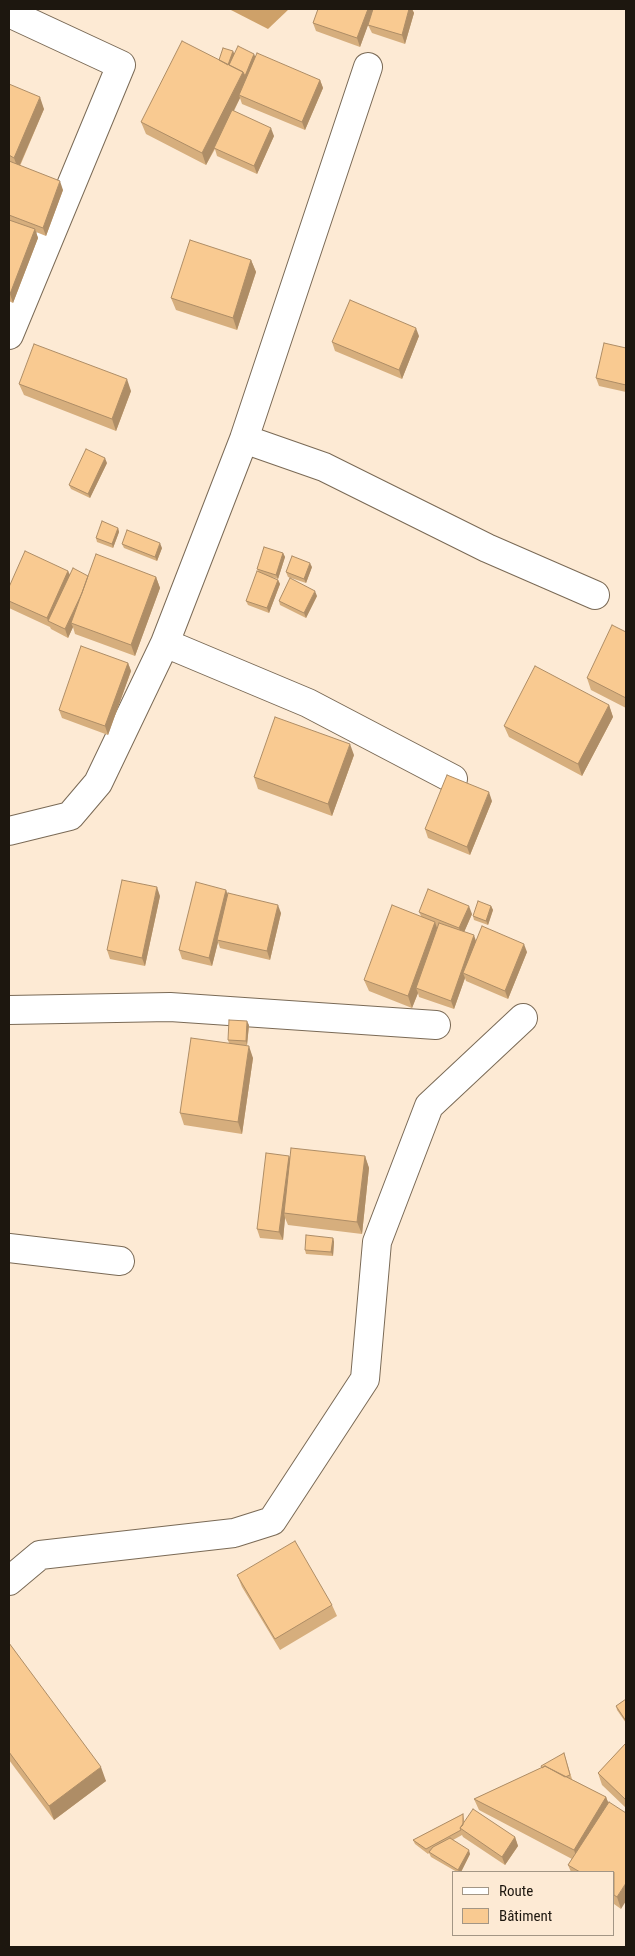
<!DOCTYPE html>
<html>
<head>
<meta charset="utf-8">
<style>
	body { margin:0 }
	#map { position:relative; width:635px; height:1956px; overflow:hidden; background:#fdead4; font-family:"Roboto Condensed",sans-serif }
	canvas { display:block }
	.frame { position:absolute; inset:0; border:10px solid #1d170f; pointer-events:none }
	.legend { position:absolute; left:452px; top:1871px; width:162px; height:65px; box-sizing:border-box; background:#fdead4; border:1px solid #a39685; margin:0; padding:6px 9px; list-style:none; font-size:15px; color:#1d170f }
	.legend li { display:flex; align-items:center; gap:10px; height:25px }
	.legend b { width:25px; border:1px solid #a39685 }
</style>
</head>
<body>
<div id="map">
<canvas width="635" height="1956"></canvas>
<div class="frame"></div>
<ul class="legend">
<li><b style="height:6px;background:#fff"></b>Route</li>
<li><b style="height:14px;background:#f9ca91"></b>Bâtiment</li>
</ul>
</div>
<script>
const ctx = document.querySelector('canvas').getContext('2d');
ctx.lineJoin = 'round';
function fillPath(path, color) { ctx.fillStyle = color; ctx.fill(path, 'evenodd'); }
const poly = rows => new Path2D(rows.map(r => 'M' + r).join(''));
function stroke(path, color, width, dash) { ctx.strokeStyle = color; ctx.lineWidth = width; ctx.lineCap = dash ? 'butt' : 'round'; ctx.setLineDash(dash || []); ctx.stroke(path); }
fillPath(poly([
	[229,9,289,9,268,29]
]), '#cea169');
const minor = poly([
	[9,13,121,65,9,335],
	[244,439,324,467,487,548,595,595],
	[165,643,308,703,453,779],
	[9,831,70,816,98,783,165,643,244,439,368,67],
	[9,1010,170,1007,436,1025],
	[9,1248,120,1261],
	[9,1581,40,1555,234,1533,272,1521,365,1379,377,1242,429,1106,523,1018]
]);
stroke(minor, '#7a6a56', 30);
stroke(minor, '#fff', 28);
fillPath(poly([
	[318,9,412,9,414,13,405,44,372,33,368,25,371,16,360,47,316,31,313,23],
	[234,54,255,57,320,80,323,88,305,130,242,104,240,98,234,111,274,136,257,174,217,156,215,149,206,165,146,134,141,122,219,60],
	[9,84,44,109,20,166,63,190,46,236,36,232,38,238,13,303,9,301],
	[251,260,256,272,237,330,176,310,171,298],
	[419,336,402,379,335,351,332,342],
	[626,348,626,392,599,386,596,378],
	[19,384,131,391,116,431,24,395],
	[107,463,90,498,71,489,69,485],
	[118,528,119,532,113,548,97,542,96,538],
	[122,544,162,548,157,561,124,548],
	[283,553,285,557,278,579,272,577,278,580,280,584,269,613,248,605,246,601,259,572,257,569],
	[312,567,306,583,288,577,286,572],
	[68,571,70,575,88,576,156,577,160,588,135,656,75,634,73,627,68,638,51,629,50,627,9,608,9,587],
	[317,596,306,618,280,605,279,601],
	[626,632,626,708,591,690,587,678],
	[128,663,131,671,108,735,62,718,59,710],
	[609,705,613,717,582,776,509,737,504,726],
	[354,755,332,816,258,789,254,777],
	[492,801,470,855,428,838,425,829],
	[226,890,227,894,281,913,270,960,220,948,218,942,212,966,182,959,179,950],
	[160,896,145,966,110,959,107,950],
	[491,906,493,910,488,925,474,920,473,916],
	[419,912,472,914,464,932,476,941,527,952,508,999,466,981,465,978,454,1009,419,997,418,993,412,1008,369,991,364,980,421,916],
	[249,1025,247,1045,238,1045,253,1058,242,1134,184,1125,180,1113,229,1043,228,1040],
	[289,1156,290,1159,365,1156,369,1168,362,1234,288,1225,285,1218,283,1240,260,1238,257,1229],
	[333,1238,334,1242,333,1256,306,1254,305,1250],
	[237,1575,332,1605,337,1616,280,1650,242,1587],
	[9,1643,106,1781,54,1820,9,1760],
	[626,1699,626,1723,617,1710,616,1706],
	[626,1743,626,1808,602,1785,598,1773],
	[564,1753,572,1779,571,1779,606,1797,608,1803,621,1909,614,1904,614,1872,571,1872,568,1865,572,1859,479,1810,474,1799,541,1768],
	[463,1814,464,1819,464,1822,515,1837,518,1846,505,1865,463,1837,462,1835,453,1840,470,1854,461,1872,457,1872,431,1857,429,1853,428,1854,415,1844,413,1840]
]), '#d6ae7d');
fillPath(poly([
	[368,9,374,9,360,47,357,38],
	[409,9,412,9,414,13,405,44,402,35],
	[233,51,235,55,229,70,227,67],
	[254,54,256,58,239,95,240,98,206,165,202,153,243,72],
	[320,80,323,88,305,130,302,122],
	[40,97,44,109,18,169,14,158],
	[271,128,274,136,257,174,254,166],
	[60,181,63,190,46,236,43,228],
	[35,229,38,238,13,303,10,294],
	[251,260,256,272,237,330,233,318],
	[416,328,419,336,402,379,399,370],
	[127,379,131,391,116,431,112,419],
	[105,458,107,463,90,498,88,494],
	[118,528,119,532,113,548,112,544],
	[160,543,162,548,157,561,155,557],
	[283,553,285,557,278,579,276,575],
	[310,563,312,567,306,583,304,579],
	[68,571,72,580,48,621,47,618],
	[90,577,71,623,73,627,68,638,65,629],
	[156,577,160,588,135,656,131,645],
	[278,580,280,584,269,613,267,608],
	[315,591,317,596,306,618,304,613],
	[128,663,131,671,108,735,105,726],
	[609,705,613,717,582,776,578,764],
	[350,744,354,755,332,816,328,804],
	[489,792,492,801,470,855,467,847],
	[157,887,160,896,145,966,142,958],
	[226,890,229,898,217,940,218,942,212,966,209,958],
	[278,905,281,913,270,960,267,951],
	[469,906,472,914,462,937,459,928],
	[491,906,493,910,488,925,486,921],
	[435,922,439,934,416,988,418,993,412,1008,408,996],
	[474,935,477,944,463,973,465,978,454,1009,451,1001],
	[524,944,527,952,508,999,505,991],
	[247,1021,249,1025,247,1045,246,1041],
	[249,1046,253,1058,242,1134,238,1122],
	[289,1156,292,1164,284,1213,285,1218,283,1240,279,1232],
	[365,1156,369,1168,362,1234,357,1222],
	[333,1238,334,1242,333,1256,331,1252],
	[101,1767,106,1781,54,1820,49,1806],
	[606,1797,611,1809,578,1862,574,1850],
	[515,1837,518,1846,505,1865,502,1857],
	[469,1850,470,1854,461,1872,459,1872,458,1870],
	[626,1883,626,1901,621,1909,617,1897]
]), '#ae8d66');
const building = poly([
	[318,9,368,9,357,38,313,23,318,9],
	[373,9,409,9,402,35,368,25,373,9],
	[182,41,243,72,202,153,141,122,182,41],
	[238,46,254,54,245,76,243,72,229,65,238,46],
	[223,48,233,51,228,65,219,60,223,48],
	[257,53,320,80,302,122,239,95,257,53],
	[9,84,40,97,14,158,9,155,9,84],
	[232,110,271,128,254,166,214,148,232,110],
	[9,161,60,181,43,228,9,215,9,161],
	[9,220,35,229,10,294,9,294,9,220],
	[190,240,251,260,233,318,171,298,190,240],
	[350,300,416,328,399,370,332,342,350,300],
	[604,343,626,348,626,385,596,378,604,343],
	[34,344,127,379,112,419,19,384,34,344],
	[86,449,105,458,88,494,69,485,86,449],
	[102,521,118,528,112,544,96,538,102,521],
	[127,530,160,543,155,557,122,544,127,530],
	[264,547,283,553,276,575,257,569,264,547],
	[25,551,68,571,47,618,9,601,9,587,25,551],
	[96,554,156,577,131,645,71,623,96,554],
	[292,556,310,563,304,579,286,572,292,556],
	[73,568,88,576,82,593,65,629,48,621,73,568],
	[257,571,278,580,267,608,246,601,257,571],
	[290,578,315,591,304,613,279,601,290,578],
	[612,625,626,632,626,698,587,678,612,625],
	[81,646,128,663,105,726,59,710,81,646],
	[535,666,609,705,578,764,504,726,535,666],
	[275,717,350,744,328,804,254,777,275,717],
	[447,775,489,792,467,847,425,829,447,775],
	[122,880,157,887,142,958,107,950,122,880],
	[196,882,226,890,209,958,179,950,196,882],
	[428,889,469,906,459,928,419,912,428,889],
	[228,893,278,905,267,951,217,940,228,893],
	[478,901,491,906,486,921,473,916,478,901],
	[392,905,435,922,408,996,364,980,392,905],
	[439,923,474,935,451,1001,416,988,439,923],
	[482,926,524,944,505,991,463,973,482,926],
	[229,1020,247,1021,246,1041,228,1040,229,1020],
	[191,1038,249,1046,238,1122,180,1113,191,1038],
	[291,1148,365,1156,357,1222,284,1213,291,1148],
	[266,1153,289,1156,279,1232,257,1229,266,1153],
	[306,1235,333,1238,331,1252,305,1250,306,1235],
	[295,1541,332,1605,275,1639,237,1575,295,1541],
	[9,1643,101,1767,49,1806,9,1752,9,1643],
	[626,1699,626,1721,616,1706,626,1699],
	[626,1743,626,1800,598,1773,626,1743],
	[564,1753,570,1775,565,1777,545,1766,542,1768,541,1766,564,1753],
	[545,1766,606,1797,574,1850,474,1799,545,1766],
	[609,1802,626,1813,626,1883,617,1897,614,1895,614,1872,580,1872,568,1865,609,1802],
	[473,1809,515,1837,502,1857,460,1828,473,1809],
	[463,1814,463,1825,460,1828,461,1830,426,1849,413,1840,463,1814],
	[450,1838,469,1850,458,1870,429,1852,433,1847,450,1838]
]);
fillPath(building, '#f9ca91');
stroke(building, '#ae8d66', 1);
</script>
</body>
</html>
